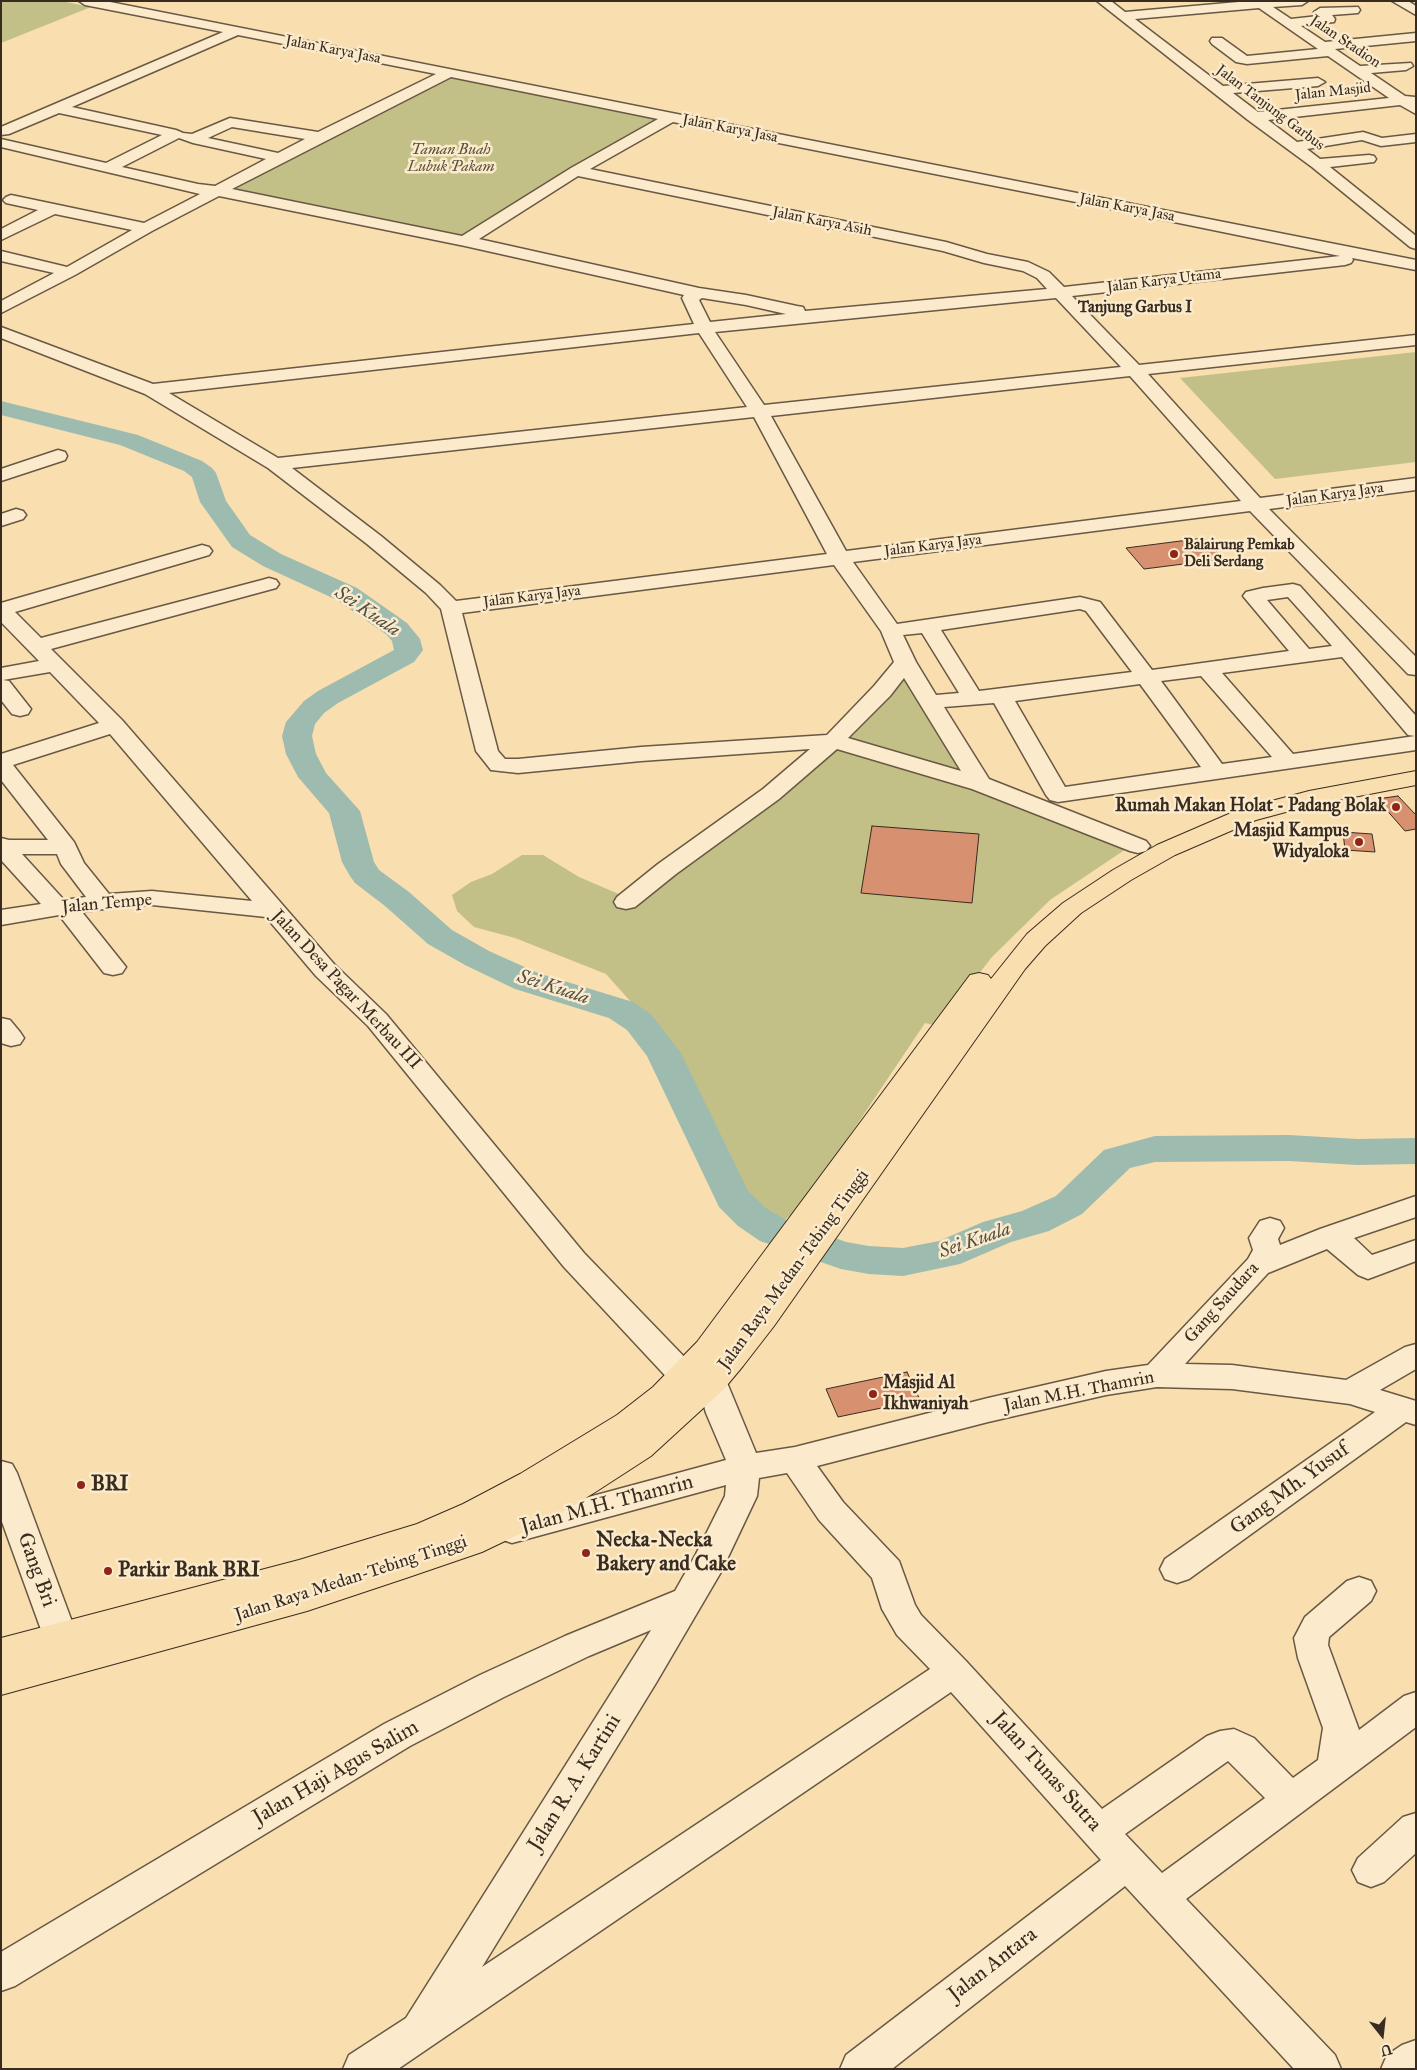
<!DOCTYPE html>
<html>
<head>
<meta charset="utf-8">
<style>
	body { margin:0 }
	#map { position:relative; width:1417px; height:2070px; overflow:hidden; background:#f9deaf; font-family:"IM FELL Great Primer",serif }
	canvas { display:block }
	.frame { position:absolute; inset:0; border:2px solid #382c20; pointer-events:none }
	.north { position:absolute; left:1357px; top:2010px; width:50px; height:50px; -webkit-text-stroke:4px #fbeacb; paint-order:stroke; rotate:164deg; font-size:14px; font-weight:700; line-height:20px; text-align:center; color:#382c20 }
	.north::after { content:''; display:block; margin:auto; width:18px; height:22px; background:#382c20; clip-path:polygon(50% 0,100% 100%,50% 72%,0 100%) }
</style>
</head>
<body>
<div id="map">
<canvas width="1417" height="2070"></canvas>
<div class="frame"></div>
<div class="north">U</div>
</div>
<script>
const ctx = document.querySelector('canvas').getContext('2d');
ctx.lineJoin = 'round';
function fillPath(path, color) { ctx.fillStyle = color; ctx.fill(path, 'evenodd'); }
const poly = rows => new Path2D(rows.map(r => 'M' + r).join(''));
function stroke(path, color, width, dash) { ctx.strokeStyle = color; ctx.lineWidth = width; ctx.lineCap = dash ? 'butt' : 'round'; ctx.setLineDash(dash || []); ctx.stroke(path); }
function label(font, color, halo, rows, align = 'center') {
  ctx.font = font + ' "IM FELL Great Primer",serif'; ctx.lineWidth = 5; ctx.setLineDash([]); ctx.textBaseline = 'middle'; ctx.strokeStyle = halo; ctx.fillStyle = color; for (const [text, x, y, turn = 0] of rows) {
    ctx.save(); ctx.translate(x, y); ctx.rotate((+turn || 0) * Math.PI / 180); ctx.textAlign = isNaN(turn) ? turn : align; if (halo) ctx.strokeText(text, 0, 0); ctx.fillText(text, 0, 0); ctx.restore();
  }
}
fillPath(poly([
	[1,1,61,1,91,7,1,43],
	[450,75,665,118,463,239,227,189],
	[1416,352,1416,462,1275,479,1180,378],
	[909,664,1003,797,1129,847,1050,900,992,957,938,1026,925,1023,803,1205,783,1221,747,1199,721,1152,704,1111,680,1071,631,1002,606,974,515,938,474,927,457,911,452,895,471,882,492,874,522,855,543,855,579,877,635,901]
]), '#c2c087');
fillPath(poly([
	[1,401,138,435,202,461,212,468,216,473,226,501,250,535,281,554,357,588,407,623,420,639,423,650,414,662,338,703,324,713,315,724,312,736,316,754,326,773,360,811,374,862,379,870,409,892,452,930,489,951,538,973,633,1002,651,1014,681,1053,748,1191,766,1208,788,1221,846,1242,869,1246,903,1248,939,1241,983,1222,1022,1211,1056,1196,1104,1150,1155,1136,1289,1135,1357,1139,1416,1138,1416,1164,1357,1165,1289,1161,1155,1162,1130,1168,1082,1214,1049,1231,1011,1242,960,1264,903,1276,869,1274,841,1269,760,1241,738,1226,719,1207,647,1056,627,1030,609,1018,515,989,465,965,428,944,385,906,355,883,350,876,342,862,329,813,298,777,286,754,282,736,286,722,304,701,318,691,394,650,392,641,387,635,337,600,263,566,232,547,200,502,192,477,184,471,120,445,1,415,1,401]
]), '#9ebbb0');
const building = poly([
	[1204,538,1223,559,1144,569,1126,548,1204,538],
	[1398,796,1416,815,1416,829,1405,831,1377,799,1398,796],
	[872,826,979,834,972,903,861,893,872,826],
	[1343,832,1372,834,1375,852,1345,850,1343,832],
	[907,1372,920,1400,838,1417,826,1389,907,1372]
]);
fillPath(building, '#d79070');
stroke(building, '#382c20', 1);
const minor = poly([
	[79,1,105,1,1416,260,1416,270,1352,258,1353,260,1351,263,1345,265,1072,296,1139,365,1416,335,1416,345,1148,374,1260,498,1416,478,1416,490,1269,509,1416,657,1416,675,1408,674,1250,511,853,562,897,624,1080,597,1100,602,1152,670,1289,651,1243,596,1246,592,1263,588,1293,584,1300,586,1416,716,1416,750,1058,802,1050,800,1046,795,994,703,944,707,989,779,1146,841,1150,846,1146,851,1138,853,1130,851,972,789,837,749,779,799,676,874,635,907,626,909,617,907,614,902,617,897,658,864,763,789,810,749,641,761,518,773,491,770,476,751,441,609,426,593,367,544,268,468,145,394,1,338,1,327,153,384,694,324,682,298,684,295,465,246,219,196,152,231,75,275,1,313,1,301,54,273,1,261,1,251,67,267,132,230,55,214,1,240,1,229,38,210,6,203,3,200,6,197,11,195,144,223,200,194,1,147,1,139,106,163,162,135,59,113,9,134,1,135,1,127,223,32,85,5,79,1],
	[238,35,436,74,318,132,230,118,192,134,183,133,176,130,72,107,238,35],
	[451,77,658,119,571,168,462,236,232,189,451,77],
	[673,122,1086,204,1340,256,1064,287,1049,272,1028,262,987,254,946,242,590,169,673,122],
	[232,127,305,139,278,153,208,138,232,127],
	[179,138,193,143,266,159,215,186,198,184,122,167,179,138],
	[578,176,943,251,984,263,1023,271,1037,278,1047,289,805,311,803,307,797,306,746,295,699,288,479,239,578,176],
	[702,298,746,305,786,314,710,322,699,300,702,298],
	[1056,298,1121,367,764,405,715,332,1056,298],
	[699,333,747,407,278,458,169,393,699,333],
	[1130,376,1241,501,846,551,771,416,1130,376],
	[754,417,827,554,456,601,440,585,381,536,292,468,754,417],
	[834,565,881,631,894,662,874,686,827,735,641,747,518,759,505,759,498,751,462,613,834,565],
	[1288,597,1332,646,1309,649,1267,600,1288,597],
	[1080,609,1086,611,1132,672,979,691,941,630,1080,609],
	[922,633,959,693,936,695,916,662,903,635,922,633],
	[1342,657,1408,735,1415,736,1293,754,1222,673,1342,657],
	[1201,676,1272,757,1222,764,1161,681,1201,676],
	[904,678,961,771,848,738,890,696,904,678],
	[1140,684,1201,767,1065,787,1015,701,1140,684],
	[1097,1,1111,1,1125,12,1250,1,1308,1,1302,5,1273,7,1291,19,1318,16,1314,12,1320,8,1358,7,1360,10,1358,13,1332,15,1335,19,1334,22,1301,26,1325,42,1416,33,1416,41,1335,49,1360,66,1411,63,1413,66,1406,70,1371,73,1405,96,1415,97,1416,114,1400,105,1268,120,1297,142,1363,132,1382,138,1416,134,1416,142,1381,146,1362,140,1307,149,1320,159,1369,155,1374,156,1376,159,1374,162,1330,167,1416,236,1416,249,1410,247,1312,167,1248,120,1097,1],
	[1259,8,1318,49,1247,56,1222,38,1212,38,1210,41,1212,44,1236,62,1247,64,1328,56,1389,98,1258,112,1233,93,1318,86,1325,82,1318,78,1223,86,1135,19,1259,8],
	[1392,1,1408,1,1416,6,1416,15,1392,1],
	[58,450,65,452,67,456,65,460,1,481,1,469,58,450],
	[16,509,23,511,26,515,23,519,1,526,1,514,16,509],
	[202,545,209,547,212,551,209,555,15,612,41,638,262,580,269,578,276,580,279,584,276,588,51,649,122,720,334,964,386,1014,584,1253,695,1368,699,1376,701,1373,712,1369,723,1373,756,1453,795,1447,988,1398,1106,1371,1148,1365,1248,1259,1253,1250,1249,1238,1260,1221,1270,1218,1280,1221,1284,1228,1278,1239,1280,1245,1320,1229,1416,1196,1416,1217,1354,1238,1372,1255,1416,1240,1416,1261,1368,1279,1358,1275,1327,1249,1268,1273,1185,1364,1232,1365,1346,1380,1405,1347,1416,1344,1416,1369,1380,1390,1416,1401,1416,1425,1406,1422,1189,1579,1177,1583,1165,1579,1160,1569,1165,1559,1375,1412,1350,1404,1232,1389,1157,1387,1106,1395,988,1422,817,1466,843,1502,899,1561,915,1605,921,1615,966,1661,1102,1809,1207,1736,1220,1731,1234,1729,1254,1738,1293,1778,1318,1760,1323,1728,1298,1658,1294,1638,1305,1617,1347,1581,1359,1577,1371,1581,1376,1591,1371,1601,1329,1637,1328,1645,1359,1730,1404,1696,1416,1692,1416,1727,1186,1899,1335,2055,1341,2069,1294,2069,1125,1886,892,2069,840,2069,846,2055,1101,1860,951,1692,398,2069,343,2069,349,2055,406,2018,651,1630,589,1656,504,1697,410,1746,15,1986,1,1991,1,1952,384,1724,480,1675,565,1636,675,1591,696,1554,725,1496,726,1485,512,1543,500,1539,496,1530,500,1521,726,1460,706,1413,697,1381,695,1384,684,1388,673,1384,564,1267,368,1026,316,976,266,917,152,905,133,905,82,912,126,967,122,973,113,975,104,973,59,915,1,925,1,910,41,904,1,860,1,838,9,840,48,840,1,780,1,754,99,723,50,672,3,680,9,681,31,709,28,714,20,716,12,714,1,700,1,668,39,661,1,622,1,603,202,545],
	[110,734,252,901,152,891,109,894,84,863,74,842,13,765,110,734],
	[22,854,57,854,61,864,86,897,64,900,22,854],
	[787,1473,819,1520,872,1578,882,1609,897,1635,930,1669,482,1967,656,1683,721,1572,757,1496,759,1478,787,1473],
	[1228,1761,1265,1798,1162,1873,1125,1834,1228,1761],
	[1,1018,10,1020,20,1032,24,1038,20,1044,11,1046,1,1043,1,1018],
	[1,1461,12,1464,17,1473,78,1638,73,1648,61,1652,49,1648,44,1638,1,1519,1,1461],
	[1416,1813,1416,1853,1384,1882,1371,1887,1358,1882,1352,1870,1358,1858,1403,1817,1416,1813],
	[1416,2040,1416,2069,1381,2069,1387,2055,1402,2045,1416,2040]
]);
const highway = poly([
	[1416,771,1416,785,1312,805,1256,820,1175,855,1131,880,1081,913,1045,946,1025,969,774,1326,743,1366,723,1390,651,1456,597,1491,553,1518,482,1552,409,1577,307,1611,1,1695,1,1638,299,1560,417,1524,463,1504,520,1474,617,1415,653,1387,697,1342,970,975,979,973,988,975,991,979,1027,934,1063,903,1113,870,1157,845,1238,810,1309,791,1416,771]
]);
stroke(minor, '#685844', 3);
stroke(highway, '#382c20', 2);
fillPath(minor, '#fbeacb');
fillPath(highway, '#f9deaf');
for (const [x, y, r, color] of [
	[1174,554,5,"#8f2418"],
	[1396,807,5,"#8f2418"],
	[1359,842,5,"#8f2418"],
	[873,1394,5,"#8f2418"],
	[81,1485,5,"#8f2418"],
	[586,1553,5,"#8f2418"],
	[108,1571,5,"#8f2418"]
]) { const dot = new Path2D(); dot.arc(x, y, r, 0, 2 * Math.PI); ctx.fillStyle = color; ctx.fill(dot); stroke(dot, '#fbeacb', 2); }
label('15px', '#382c20', '#fbeacb', [
	["Jalan Stadion",1345,42,34],
	["Jalan Karya Jasa",333,50,11],
	["Jalan Masjid",1333,92,-6],
	["Jalan Tanjung Garbus",1270,108,37],
	["Jalan Karya Jasa",730,129,11],
	["Jalan Karya Jasa",1127,208,11],
	["Jalan Karya Asih",822,222,11],
	["Jalan Karya Utama",1164,281,-7],
	["Jalan Karya Jaya",1335,495,-8],
	["Jalan Karya Jaya",933,546,-7],
	["Jalan Karya Jaya",532,597,-7]
]);
label('italic 15px', '#5a513a', '#fbeacb', [
	["Taman Buah",451,150],
	["Lubuk Pakam",451,167]
]);
label('bold 15px', '#382c20', '#fbeacb', [
	["Balairung Pemkab",1184,545],
	["Deli Serdang",1184,562]
], 'left');
label('bold 16px', '#382c20', '#fbeacb', [
	["Tanjung Garbus I",1135,308]
]);
label('bold 18px', '#382c20', '#fbeacb', [
	["Rumah Makan Holat - Padang Bolak",1386,807],
	["Masjid Kampus",1349,832],
	["Widyaloka",1349,853],
	["Masjid Al",883,1384,"left"],
	["Ikhwaniyah",883,1405,"left"]
], 'right');
label('18px', '#382c20', '#fbeacb', [
	["Jalan Tempe",107,904,-5],
	["Jalan Desa Pagar Merbau III",346,990,47],
	["Jalan Raya Medan-Tebing Tinggi",794,1270,-54],
	["Gang Saudara",1222,1303,-48],
	["Jalan M.H. Thamrin",1079,1392,-11],
	["Jalan Raya Medan-Tebing Tinggi",351,1579,-18]
]);
label('italic 19px', '#525044', '#fbeacb', [
	["Sei Kuala",367,612,34],
	["Sei Kuala",553,988,18],
	["Sei Kuala",975,1241,-19]
]);
label('bold 21px', '#382c20', '#fbeacb', [
	["BRI",91,1485],
	["Necka-Necka",596,1541],
	["Bakery and Cake",596,1565],
	["Parkir Bank BRI",118,1571]
], 'left');
label('21px', '#382c20', '#fbeacb', [
	["Gang Mh. Yusuf",1290,1489,-36],
	["Jalan M.H. Thamrin",607,1505,-15],
	["Gang Bri",36,1570,70],
	["Jalan Tunas Sutra",1046,1772,48],
	["Jalan Haji Agus Salim",336,1773,-30],
	["Jalan R. A. Kartini",575,1783,-58],
	["Jalan Antara",993,1965,-38]
]);
</script>
</body>
</html>
